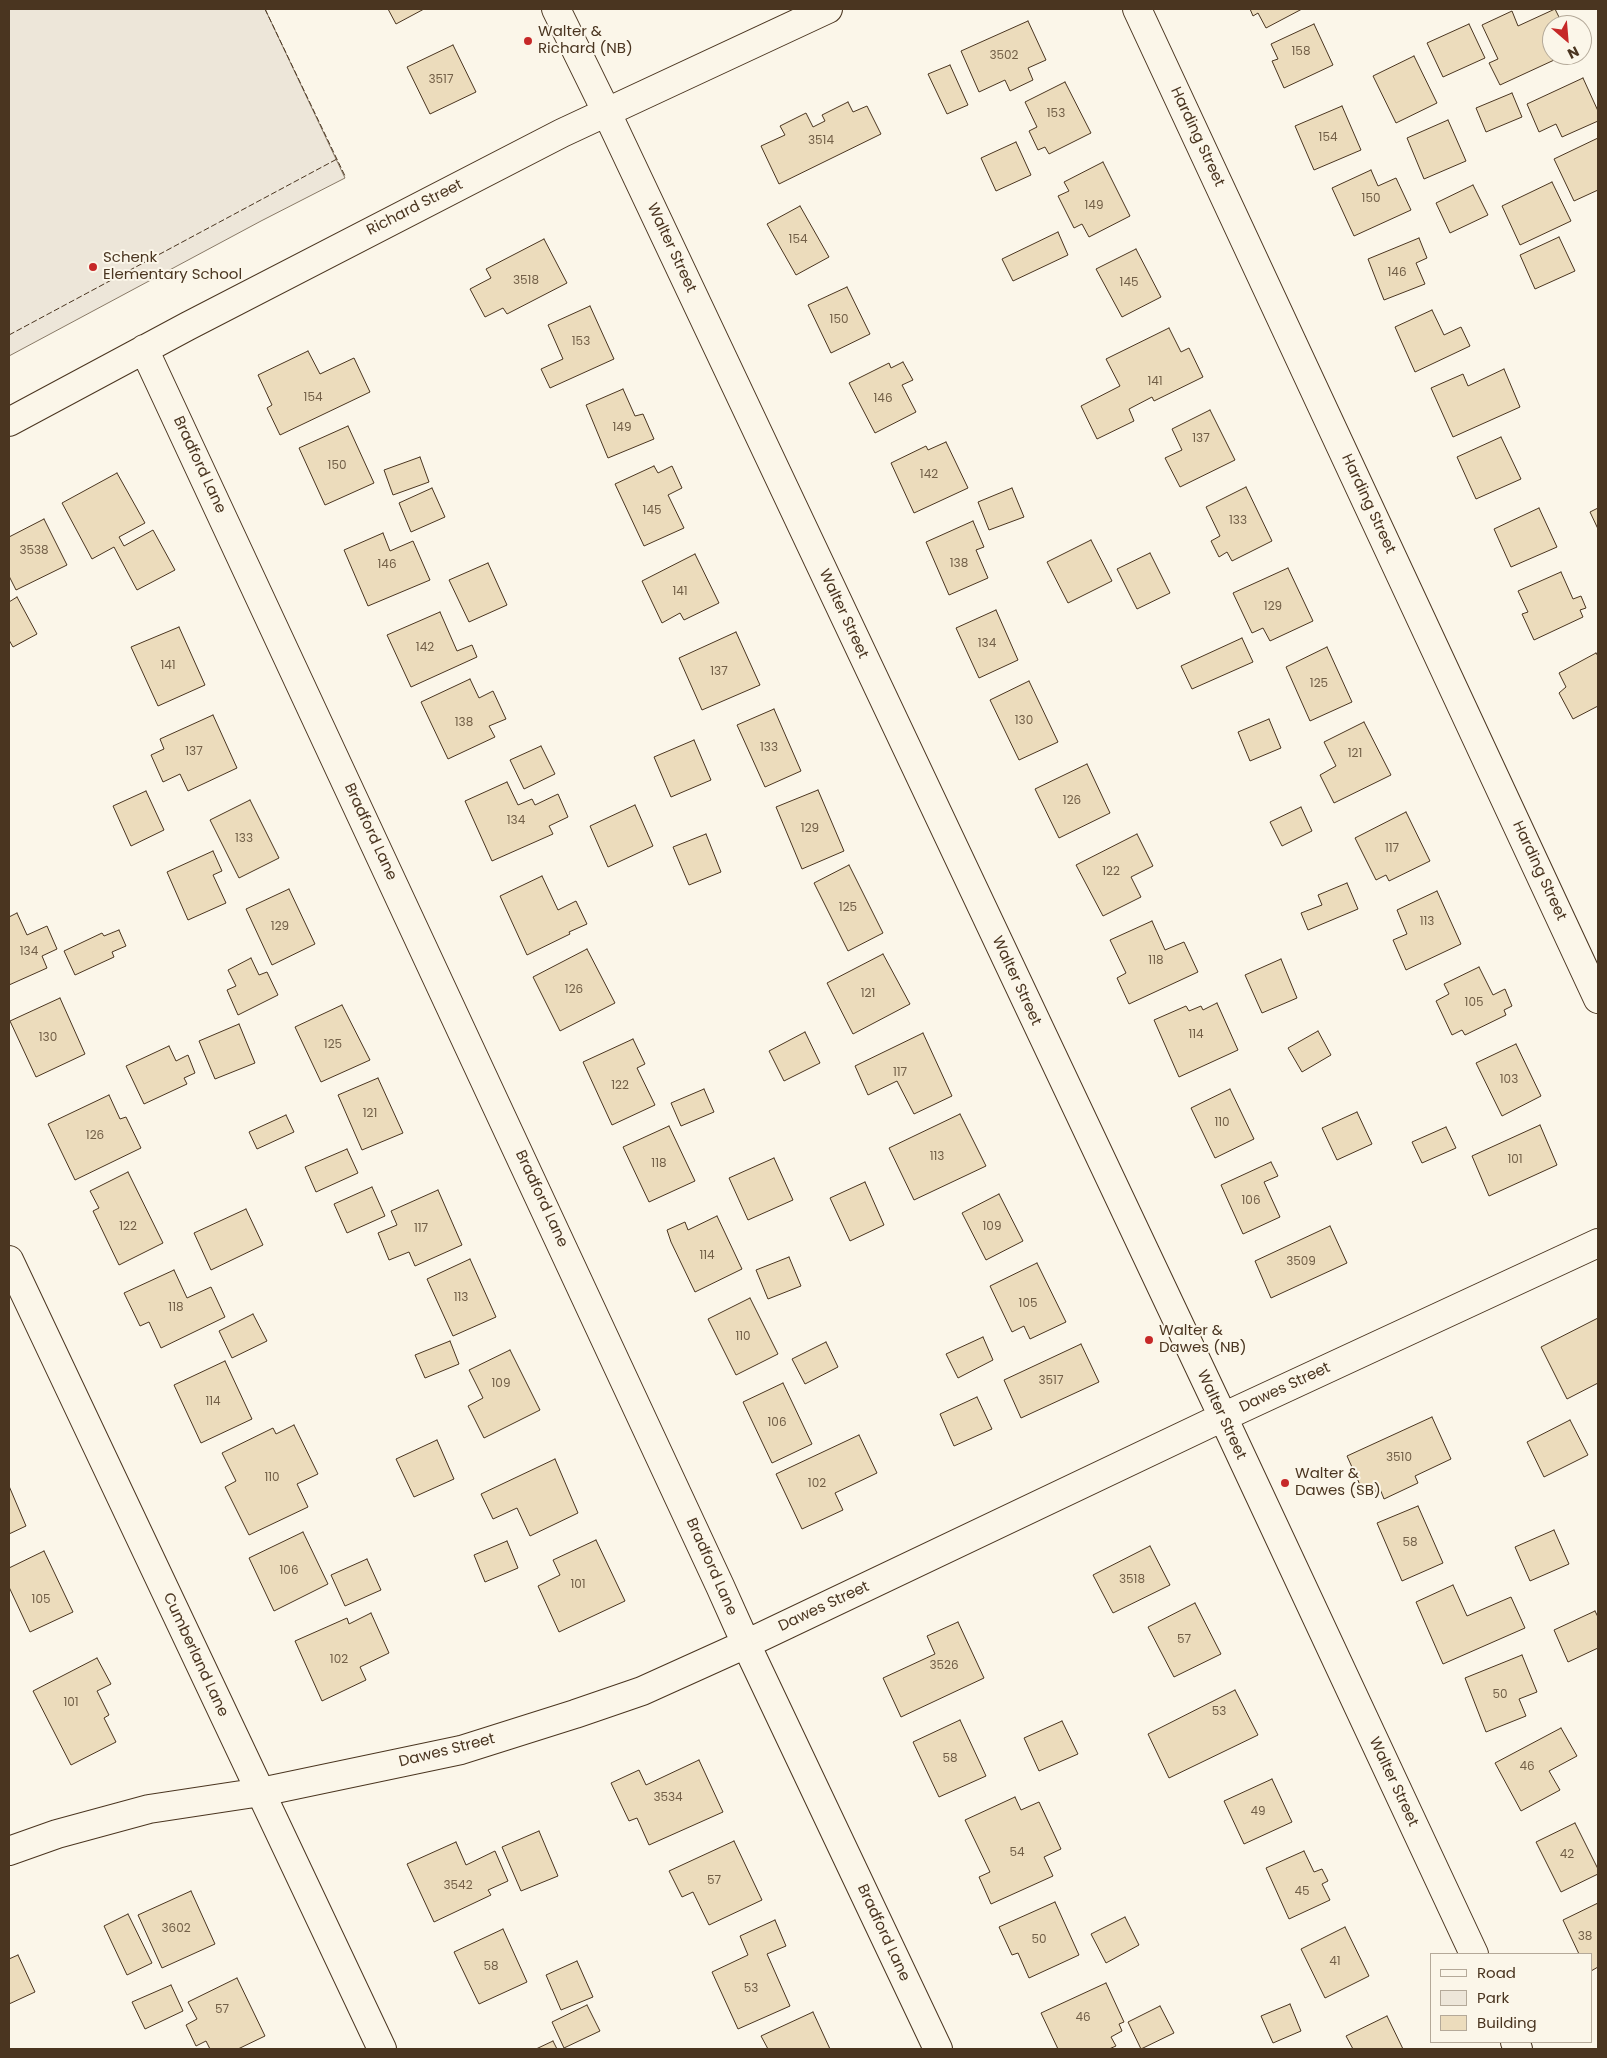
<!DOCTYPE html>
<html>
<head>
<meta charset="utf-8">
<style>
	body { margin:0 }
	#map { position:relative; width:1607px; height:2058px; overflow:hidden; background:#fbf6e9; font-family:Poppins,sans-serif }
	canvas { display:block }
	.frame { position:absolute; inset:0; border:10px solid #4a3520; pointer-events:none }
	.legend { position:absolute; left:1430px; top:1953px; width:162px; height:90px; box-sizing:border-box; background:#fbf6e9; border:1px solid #b4a999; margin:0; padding:6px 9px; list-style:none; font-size:15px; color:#4a3520 }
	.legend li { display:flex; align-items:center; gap:10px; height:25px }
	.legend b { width:25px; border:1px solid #b4a999 }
	.north { position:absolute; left:1542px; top:15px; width:50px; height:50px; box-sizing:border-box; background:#fbf6e9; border:1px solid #b4a999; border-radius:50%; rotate:153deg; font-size:14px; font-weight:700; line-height:20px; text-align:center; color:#4a3520 }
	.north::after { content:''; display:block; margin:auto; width:18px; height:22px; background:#c62828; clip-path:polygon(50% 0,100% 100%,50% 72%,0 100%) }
</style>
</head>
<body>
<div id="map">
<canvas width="1607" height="2058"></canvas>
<div class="frame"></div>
<ul class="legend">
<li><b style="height:6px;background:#fbf6e9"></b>Road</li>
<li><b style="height:14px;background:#ede6d9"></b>Park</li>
<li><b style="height:14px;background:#ecdcbc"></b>Building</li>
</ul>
<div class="north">N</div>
</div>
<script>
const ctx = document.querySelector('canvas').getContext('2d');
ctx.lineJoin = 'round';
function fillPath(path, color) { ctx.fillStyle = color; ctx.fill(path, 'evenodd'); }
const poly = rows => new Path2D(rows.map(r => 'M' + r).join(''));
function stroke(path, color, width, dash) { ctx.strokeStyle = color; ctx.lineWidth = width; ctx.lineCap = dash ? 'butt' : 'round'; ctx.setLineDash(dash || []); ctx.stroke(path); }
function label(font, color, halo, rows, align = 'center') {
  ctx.font = font + ' Poppins,sans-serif'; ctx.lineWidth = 4; ctx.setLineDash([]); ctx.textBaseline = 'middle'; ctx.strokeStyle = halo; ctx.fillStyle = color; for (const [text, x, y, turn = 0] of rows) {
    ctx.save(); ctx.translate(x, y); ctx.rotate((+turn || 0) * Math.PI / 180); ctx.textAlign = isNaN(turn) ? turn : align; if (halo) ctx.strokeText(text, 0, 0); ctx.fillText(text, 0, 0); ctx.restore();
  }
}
const green = poly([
	[9,9,265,9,345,178,261,221,9,356,9,9]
]);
fillPath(green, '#ede6d9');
stroke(green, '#887966', 1);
const building = poly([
	[388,9,424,9,396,24,388,9],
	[1250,9,1302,9,1266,28,1258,13,1253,16,1250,9],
	[1555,9,1563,25,1552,25,1552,55,1565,55,1500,85,1489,63,1498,59,1482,25,1512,11,1518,26,1555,9],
	[1028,21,1046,60,1028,68,1033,80,1010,91,1005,80,979,92,961,51,1028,21],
	[1314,24,1333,65,1284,88,1272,61,1278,59,1271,44,1314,24],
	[1469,24,1485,58,1443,77,1427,43,1469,24],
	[453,45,476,92,430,114,407,67,453,45],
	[1414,56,1437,103,1396,123,1373,76,1414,56],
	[950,65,968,105,947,114,928,74,950,65],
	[1583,78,1598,111,1598,121,1562,137,1556,124,1539,132,1527,104,1583,78],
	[1065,82,1091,133,1049,154,1045,147,1038,150,1029,131,1037,127,1025,102,1065,82],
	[1512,93,1522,117,1486,132,1476,108,1512,93],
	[848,102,853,112,867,106,881,134,779,184,761,146,785,135,780,126,806,113,813,127,825,121,822,115,848,102],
	[1342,106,1361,150,1314,170,1295,126,1342,106],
	[1448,120,1466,161,1424,179,1407,138,1448,120],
	[1598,138,1598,190,1574,201,1554,159,1598,138],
	[1016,142,1031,175,996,191,981,158,1016,142],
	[1103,162,1130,216,1089,237,1082,224,1074,228,1058,196,1069,191,1064,182,1103,162],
	[1371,170,1378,186,1396,178,1411,210,1354,236,1332,188,1371,170],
	[1552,182,1571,221,1520,245,1502,206,1552,182],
	[1473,185,1488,215,1450,233,1436,203,1473,185],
	[800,206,829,257,796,275,767,224,800,206],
	[1058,232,1068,255,1013,281,1002,259,1058,232],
	[1559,237,1575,271,1535,289,1520,255,1559,237],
	[1419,238,1427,258,1416,263,1425,284,1384,300,1368,259,1419,238],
	[544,239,567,283,507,314,503,308,485,317,470,289,491,278,486,269,544,239],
	[1136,249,1161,297,1122,317,1096,269,1136,249],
	[847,287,870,334,831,353,808,305,847,287],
	[590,306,614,359,550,388,541,369,563,359,548,325,590,306],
	[1432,310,1444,335,1461,327,1470,346,1415,372,1395,327,1432,310],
	[1169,328,1181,352,1189,348,1203,377,1154,401,1152,397,1129,409,1134,421,1097,439,1081,406,1120,386,1106,359,1169,328],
	[308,351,320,374,354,358,370,392,280,435,267,408,272,405,258,375,308,351],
	[903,362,913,380,902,385,916,412,875,433,849,383,889,363,891,368,903,362],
	[1504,369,1520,407,1453,437,1431,388,1463,374,1468,386,1504,369],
	[623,389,635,416,643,414,654,439,608,458,586,405,623,389],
	[1210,410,1235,460,1180,487,1165,458,1182,450,1172,429,1210,410],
	[348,426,374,483,325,505,299,448,348,426],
	[1501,437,1521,479,1476,499,1457,457,1501,437],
	[946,442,968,488,914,513,891,463,926,446,928,450,946,442],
	[420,457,429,482,393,495,384,470,420,457],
	[654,466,658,473,672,466,682,488,668,495,684,528,644,546,615,484,654,466],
	[117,473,145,523,119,537,124,546,153,530,175,570,137,590,114,547,92,559,62,503,117,473],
	[1246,487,1272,541,1232,561,1227,552,1219,557,1211,541,1220,536,1206,507,1246,487],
	[432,488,445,517,411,532,399,503,432,488],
	[1012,488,1024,517,989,530,978,502,1012,488],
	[1539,508,1557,547,1511,567,1494,529,1539,508],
	[1598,508,1598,529,1590,512,1598,508],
	[44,519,67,565,16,590,9,576,9,537,44,519],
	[973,521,984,547,976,550,988,578,949,595,926,542,973,521],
	[383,533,390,551,413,541,430,580,368,606,344,550,383,533],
	[1091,540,1112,581,1068,603,1047,562,1091,540],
	[1150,553,1170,593,1137,609,1117,569,1150,553],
	[695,554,719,603,684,620,680,613,662,623,642,581,695,554],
	[488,563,507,605,469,622,449,580,488,563],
	[1288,568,1313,621,1270,641,1263,628,1252,633,1233,593,1288,568],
	[1561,572,1573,599,1581,596,1586,608,1580,610,1583,617,1534,640,1522,614,1528,612,1518,591,1561,572],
	[17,597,37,634,13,647,9,640,9,602,17,597],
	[996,610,1018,660,979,678,956,628,996,610],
	[440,612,457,651,472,645,477,657,411,687,387,635,440,612],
	[179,627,205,685,158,706,131,647,179,627],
	[736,632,760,685,702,710,679,658,736,632],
	[1242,638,1253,662,1192,689,1181,666,1242,638],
	[1327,647,1352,702,1310,721,1286,667,1327,647],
	[1596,653,1598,656,1598,706,1573,719,1559,693,1566,687,1559,673,1596,653],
	[470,679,479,698,493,691,506,719,489,726,495,737,448,759,421,702,470,679],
	[1029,681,1058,742,1019,760,990,700,1029,681],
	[774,709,801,771,765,787,737,725,774,709],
	[213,715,237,768,188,791,180,774,163,782,151,755,164,749,160,739,213,715],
	[1269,719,1281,748,1250,761,1238,732,1269,719],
	[1364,722,1391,775,1334,803,1320,775,1336,766,1324,742,1364,722],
	[694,740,711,780,671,797,654,757,694,740],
	[541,746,555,774,524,789,510,760,541,746],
	[1087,764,1110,813,1059,838,1035,789,1087,764],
	[507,782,518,805,532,799,535,805,558,794,568,817,549,826,553,834,492,861,465,801,507,782],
	[818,790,844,851,802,869,776,807,818,790],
	[146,791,164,830,131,846,113,806,146,791],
	[250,800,279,858,239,878,210,820,250,800],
	[635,805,653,846,608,867,590,826,635,805],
	[1301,807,1312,831,1282,846,1270,822,1301,807],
	[1406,812,1430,861,1389,881,1386,875,1376,880,1355,838,1406,812],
	[706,834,721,872,689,885,673,847,706,834],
	[1137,834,1153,866,1131,877,1141,897,1103,916,1076,865,1137,834],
	[213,851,222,871,213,875,226,903,188,920,167,872,213,851],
	[849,865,883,933,848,951,814,883,849,865],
	[542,876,558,910,576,901,587,924,569,932,570,934,527,955,500,896,542,876],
	[1347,883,1358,909,1308,930,1301,913,1322,905,1318,895,1347,883],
	[289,889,315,944,272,965,246,909,289,889],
	[1437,891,1461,944,1406,970,1393,940,1407,934,1397,910,1437,891],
	[17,913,27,935,47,926,57,949,42,956,47,968,9,985,9,917,17,913],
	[1152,921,1165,950,1184,942,1198,972,1129,1004,1117,978,1126,973,1110,940,1152,921],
	[119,930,126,946,112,952,114,957,75,975,64,951,102,933,104,936,119,930],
	[587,949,615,1003,560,1031,533,977,587,949],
	[883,954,910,1004,853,1034,827,983,883,954],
	[251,958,259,975,267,972,278,995,238,1015,227,990,236,986,228,970,251,958],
	[1281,959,1297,998,1262,1013,1245,975,1281,959],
	[1479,967,1493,995,1505,989,1512,1006,1504,1010,1506,1015,1465,1035,1462,1030,1452,1035,1436,1001,1449,994,1444,984,1479,967],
	[60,998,85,1054,36,1077,10,1021,60,998],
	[1217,1003,1238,1050,1179,1077,1154,1020,1186,1006,1189,1011,1201,1006,1203,1010,1217,1003],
	[342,1005,370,1060,321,1082,295,1027,342,1005],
	[239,1024,255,1063,215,1079,199,1041,239,1024],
	[1318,1031,1331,1055,1302,1072,1288,1048,1318,1031],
	[805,1032,820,1063,784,1081,769,1051,805,1032],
	[923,1033,952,1096,914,1114,897,1081,868,1095,855,1066,923,1033],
	[633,1039,645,1064,637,1068,655,1105,612,1125,583,1062,633,1039],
	[1516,1044,1541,1096,1502,1116,1476,1063,1516,1044],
	[169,1046,176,1061,188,1055,195,1073,184,1078,187,1084,144,1104,126,1066,169,1046],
	[378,1078,403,1133,362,1150,338,1095,378,1078],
	[704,1089,714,1112,681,1126,671,1103,704,1089],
	[1230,1089,1254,1139,1215,1158,1191,1108,1230,1089],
	[109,1095,120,1119,126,1117,141,1148,75,1180,48,1124,109,1095],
	[1357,1112,1372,1144,1337,1160,1322,1128,1357,1112],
	[960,1114,986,1166,914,1200,889,1148,960,1114],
	[286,1115,294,1132,257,1149,249,1132,286,1115],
	[1540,1125,1557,1165,1489,1196,1472,1156,1540,1125],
	[669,1126,695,1181,649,1202,623,1147,669,1126],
	[1446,1127,1456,1148,1422,1163,1412,1142,1446,1127],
	[347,1149,358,1173,316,1192,305,1167,347,1149],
	[774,1158,793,1200,748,1220,729,1178,774,1158],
	[1271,1162,1278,1176,1264,1182,1280,1217,1243,1234,1221,1185,1271,1162],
	[128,1172,163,1243,119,1265,93,1211,99,1208,90,1191,128,1172],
	[865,1182,884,1225,850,1241,830,1198,865,1182],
	[372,1187,385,1216,347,1233,334,1204,372,1187],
	[438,1190,462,1245,415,1266,409,1252,389,1260,378,1233,397,1225,391,1211,438,1190],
	[999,1194,1023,1241,986,1260,962,1213,999,1194],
	[246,1209,263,1245,211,1270,194,1233,246,1209],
	[717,1216,742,1269,695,1292,671,1242,667,1230,685,1222,688,1230,717,1216],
	[1330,1226,1347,1263,1271,1298,1255,1261,1330,1226],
	[789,1257,801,1286,768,1299,756,1270,789,1257],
	[470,1259,496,1317,453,1336,427,1279,470,1259],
	[1037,1263,1066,1322,1030,1339,1024,1326,1012,1332,990,1286,1037,1263],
	[174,1270,187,1298,211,1287,225,1317,161,1348,149,1322,140,1326,124,1293,174,1270],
	[750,1298,778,1354,736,1375,708,1319,750,1298],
	[253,1314,267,1341,232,1358,219,1331,253,1314],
	[1598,1318,1598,1383,1567,1399,1541,1347,1598,1318],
	[983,1337,993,1360,958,1378,946,1354,983,1337],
	[450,1341,459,1364,425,1378,415,1355,450,1341],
	[826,1342,838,1367,805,1384,792,1359,826,1342],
	[1081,1344,1099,1382,1021,1418,1004,1380,1081,1344],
	[510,1350,540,1410,484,1438,468,1406,483,1398,469,1370,510,1350],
	[225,1361,252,1419,201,1443,174,1385,225,1361],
	[783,1383,812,1444,772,1463,743,1402,783,1383],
	[977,1397,992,1429,954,1446,940,1414,977,1397],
	[1432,1417,1451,1459,1415,1476,1418,1483,1384,1499,1380,1489,1365,1496,1347,1456,1432,1417],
	[1570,1420,1588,1455,1544,1477,1527,1442,1570,1420],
	[294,1425,318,1474,297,1484,308,1507,249,1535,225,1487,236,1481,222,1453,273,1428,276,1434,294,1425],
	[859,1435,877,1473,835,1493,843,1510,802,1529,776,1474,859,1435],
	[437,1440,454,1479,414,1497,396,1459,437,1440],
	[555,1459,578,1513,530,1536,517,1508,493,1519,481,1494,555,1459],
	[9,1486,26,1526,9,1534,9,1486],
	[1418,1506,1443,1563,1402,1581,1377,1523,1418,1506],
	[1554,1530,1569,1564,1530,1581,1515,1547,1554,1530],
	[303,1532,328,1584,274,1611,249,1558,303,1532],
	[596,1540,625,1601,559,1632,538,1586,560,1575,553,1560,596,1540],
	[507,1541,518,1568,485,1582,474,1555,507,1541],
	[1150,1546,1170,1585,1113,1613,1093,1575,1150,1546],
	[44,1551,73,1612,30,1632,9,1587,9,1568,44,1551],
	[367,1559,381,1590,345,1606,331,1575,367,1559],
	[1453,1585,1467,1616,1511,1597,1525,1628,1443,1664,1416,1602,1453,1585],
	[1195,1603,1221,1654,1174,1677,1148,1627,1195,1603],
	[1595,1611,1598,1617,1598,1648,1568,1662,1554,1630,1595,1611],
	[371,1613,389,1653,360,1667,366,1680,322,1701,295,1641,347,1618,349,1624,371,1613],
	[958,1622,984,1678,901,1717,883,1678,935,1654,927,1636,958,1622],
	[1522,1655,1537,1692,1519,1699,1526,1716,1486,1732,1465,1678,1522,1655],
	[97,1658,111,1684,97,1691,109,1715,104,1718,116,1742,71,1765,33,1691,97,1658],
	[1235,1690,1258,1735,1169,1778,1148,1734,1235,1690],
	[960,1720,986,1776,939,1797,913,1742,960,1720],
	[1062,1721,1078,1754,1039,1771,1024,1738,1062,1721],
	[1561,1728,1577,1756,1549,1771,1560,1790,1521,1811,1495,1763,1561,1728],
	[699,1760,723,1812,649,1845,637,1818,629,1821,611,1783,639,1770,646,1785,699,1760],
	[1272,1779,1292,1822,1244,1844,1224,1801,1272,1779],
	[1015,1797,1021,1810,1039,1802,1061,1849,1044,1857,1053,1876,991,1904,979,1877,990,1872,965,1820,1015,1797],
	[1575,1823,1598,1869,1598,1874,1561,1892,1536,1842,1575,1823],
	[539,1831,558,1876,521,1891,502,1847,539,1831],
	[734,1841,762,1900,709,1925,693,1892,682,1897,669,1871,734,1841],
	[456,1842,466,1865,495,1851,508,1881,488,1890,491,1895,434,1922,407,1864,456,1842],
	[1304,1851,1314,1872,1322,1869,1328,1881,1322,1884,1330,1900,1289,1919,1266,1868,1304,1851],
	[191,1891,215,1944,162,1968,138,1915,191,1891],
	[1055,1902,1079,1955,1029,1978,1018,1953,1012,1955,999,1927,1055,1902],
	[1598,1903,1598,1967,1591,1971,1591,1954,1579,1954,1563,1920,1598,1903],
	[128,1914,152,1963,127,1975,104,1926,128,1914],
	[1125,1917,1139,1945,1106,1963,1091,1934,1125,1917],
	[775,1920,786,1946,767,1954,790,2006,738,2029,712,1972,748,1955,740,1936,775,1920],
	[1345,1927,1369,1976,1325,1998,1301,1949,1345,1927],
	[503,1929,527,1982,479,2004,454,1952,503,1929],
	[18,1955,35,1992,9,2004,9,1959,18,1955],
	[577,1961,593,1997,561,2010,546,1975,577,1961],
	[237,1978,265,2036,238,2049,210,2049,206,2041,196,2046,186,2025,197,2019,188,2002,237,1978],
	[1106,1983,1124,2022,1119,2024,1122,2031,1111,2037,1116,2046,1109,2049,1058,2049,1041,2013,1106,1983],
	[171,1985,183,2011,145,2029,132,2002,171,1985],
	[1290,2004,1301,2031,1273,2043,1261,2016,1290,2004],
	[587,2005,600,2031,564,2048,552,2022,587,2005],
	[1160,2006,1174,2033,1141,2049,1128,2022,1160,2006],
	[813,2012,830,2049,768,2049,761,2036,813,2012],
	[1387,2016,1403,2049,1353,2049,1346,2036,1387,2016],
	[553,2041,557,2049,536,2049,553,2041]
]);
fillPath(building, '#ecdcbc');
stroke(building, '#4a3520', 1);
const minor = poly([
	[556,9,606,111,1223,1417,1474,1954],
	[1137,9,1598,999],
	[144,349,720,1586,746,1644,938,2049],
	[9,422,188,326,562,133,828,9],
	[9,1260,382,2049],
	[9,1851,57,1834,149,1809,261,1792,461,1750,575,1714,642,1691,746,1644,1223,1417,1598,1243],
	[1515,2042,1518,2049]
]);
stroke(minor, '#4a3520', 30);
stroke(minor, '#fbf6e9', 28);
stroke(poly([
	[265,9,345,176],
	[9,335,337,159]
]), '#4a3520', 1, [6, 2.5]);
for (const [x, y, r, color] of [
	[528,41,5,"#c62828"],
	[93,267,5,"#c62828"],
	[1149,1340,5,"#c62828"],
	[1285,1483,5,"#c62828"]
]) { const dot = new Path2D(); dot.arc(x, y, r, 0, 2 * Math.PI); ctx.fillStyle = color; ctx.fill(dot); stroke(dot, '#fbf6e9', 2); }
label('12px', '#725f47', null, [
	["158",1301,52],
	["3502",1004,56],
	["3517",441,80],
	["153",1056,114],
	["154",1328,138],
	["3514",821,141],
	["150",1371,199],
	["149",1094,206],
	["154",798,240],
	["146",1397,273],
	["3518",526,281],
	["145",1129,283],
	["150",839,320],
	["153",581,342],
	["141",1155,382],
	["154",313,398],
	["146",883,399],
	["149",622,428],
	["137",1201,439],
	["150",337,466],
	["142",929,475],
	["145",652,511],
	["133",1238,521],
	["3538",34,551],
	["138",959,564],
	["146",387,565],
	["141",680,592],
	["129",1273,607],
	["134",987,644],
	["142",425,648],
	["141",168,666],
	["137",719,672],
	["125",1319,684],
	["130",1024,721],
	["138",464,723],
	["133",769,748],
	["137",194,752],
	["121",1355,754],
	["126",1072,801],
	["134",516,821],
	["129",810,829],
	["133",244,839],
	["117",1392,849],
	["122",1111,872],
	["125",848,908],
	["113",1427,922],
	["129",280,927],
	["134",29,952],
	["118",1156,961],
	["126",574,990],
	["121",868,994],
	["105",1474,1003],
	["114",1196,1035],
	["130",48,1038],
	["125",333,1045],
	["117",900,1073],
	["103",1509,1080],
	["122",620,1086],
	["121",370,1114],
	["110",1222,1123],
	["126",95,1136],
	["113",937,1157],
	["101",1515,1160],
	["118",659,1164],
	["106",1251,1201],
	["122",128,1227],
	["109",992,1227],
	["117",421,1229],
	["114",707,1256],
	["3509",1301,1262],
	["113",461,1298],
	["105",1028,1304],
	["118",176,1308],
	["110",743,1337],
	["3517",1051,1381],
	["109",501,1384],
	["114",213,1402],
	["106",777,1423],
	["3510",1399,1458],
	["110",272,1478],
	["102",817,1484],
	["58",1410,1543],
	["106",289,1571],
	["3518",1132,1580],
	["101",578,1585],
	["105",41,1600],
	["57",1184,1640],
	["102",339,1660],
	["3526",944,1666],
	["50",1500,1695],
	["101",71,1703],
	["53",1219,1712],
	["58",950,1759],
	["46",1527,1767],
	["3534",668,1798],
	["49",1258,1812],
	["54",1017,1853],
	["42",1567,1855],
	["57",714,1881],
	["3542",458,1886],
	["45",1302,1892],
	["3602",176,1929],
	["38",1585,1937],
	["50",1039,1940],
	["41",1335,1962],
	["58",491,1967],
	["53",751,1989],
	["57",222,2010],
	["46",1083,2018]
]);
label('15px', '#4a3520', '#fbf6e9', [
	["Walter &",538,32],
	["Richard (NB)",538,49],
	["Schenk",103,258],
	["Elementary School",103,275],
	["Walter &",1159,1331],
	["Dawes (NB)",1159,1348],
	["Walter &",1295,1474],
	["Dawes (SB)",1295,1491]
], 'left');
label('15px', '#4a3520', '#fbf6e9', [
	["Harding Street",1197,137,65],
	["Richard Street",415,208,-27],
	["Walter Street",671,248,65],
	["Bradford Lane",199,465,65],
	["Harding Street",1368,504,65],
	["Walter Street",843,614,65],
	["Bradford Lane",370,832,65],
	["Harding Street",1539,871,65],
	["Walter Street",1016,981,65],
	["Bradford Lane",541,1199,65],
	["Dawes Street",1285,1388,-25],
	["Walter Street",1221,1415,65],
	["Bradford Lane",711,1567,66],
	["Dawes Street",824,1607,-25],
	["Cumberland Lane",195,1655,65],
	["Dawes Street",447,1751,-14],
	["Walter Street",1393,1782,65],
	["Bradford Lane",883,1933,65]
]);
</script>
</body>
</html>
